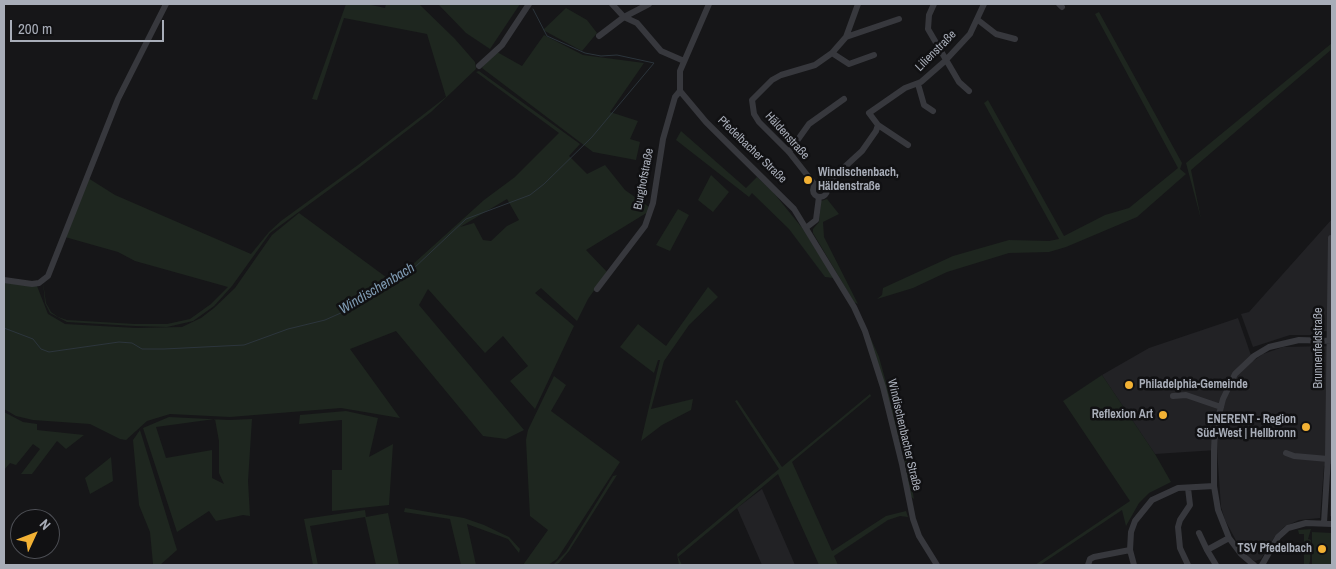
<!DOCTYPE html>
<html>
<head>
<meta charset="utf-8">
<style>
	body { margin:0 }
	#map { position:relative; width:1336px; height:569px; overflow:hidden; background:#161618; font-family:"Archivo Narrow",sans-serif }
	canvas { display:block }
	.frame { position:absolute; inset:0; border:5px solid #a8adb8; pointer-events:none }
	.north { position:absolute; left:10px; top:509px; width:50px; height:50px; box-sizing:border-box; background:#111113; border:1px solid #4d4f55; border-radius:50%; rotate:47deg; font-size:14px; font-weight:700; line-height:20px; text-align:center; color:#a8adb8 }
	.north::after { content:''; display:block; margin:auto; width:18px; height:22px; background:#f2b134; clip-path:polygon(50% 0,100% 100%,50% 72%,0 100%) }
	.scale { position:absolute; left:10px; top:20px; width:154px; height:22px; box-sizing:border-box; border:2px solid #a8adb8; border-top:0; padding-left:6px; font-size:15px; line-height:18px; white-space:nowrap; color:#a8adb8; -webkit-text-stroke:4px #111113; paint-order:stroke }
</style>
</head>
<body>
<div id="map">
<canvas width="1336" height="569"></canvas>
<div class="frame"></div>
<div class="north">N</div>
<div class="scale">200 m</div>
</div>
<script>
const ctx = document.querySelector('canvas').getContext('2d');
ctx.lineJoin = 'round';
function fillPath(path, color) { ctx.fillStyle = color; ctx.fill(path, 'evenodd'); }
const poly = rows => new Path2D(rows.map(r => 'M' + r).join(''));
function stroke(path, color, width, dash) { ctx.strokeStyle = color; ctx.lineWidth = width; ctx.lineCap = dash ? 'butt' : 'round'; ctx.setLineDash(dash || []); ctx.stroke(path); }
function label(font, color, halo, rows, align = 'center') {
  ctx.font = font + ' "Archivo Narrow",sans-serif'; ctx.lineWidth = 5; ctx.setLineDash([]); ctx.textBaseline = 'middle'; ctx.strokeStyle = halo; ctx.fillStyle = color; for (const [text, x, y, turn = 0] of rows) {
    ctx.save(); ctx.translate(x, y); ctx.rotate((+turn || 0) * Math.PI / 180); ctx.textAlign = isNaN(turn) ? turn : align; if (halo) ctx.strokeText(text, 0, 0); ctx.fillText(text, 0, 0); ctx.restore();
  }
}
fillPath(poly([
	[1332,219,1332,332,1324,331,1323,335,1290,335,1253,347,1241,314,1249,312],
	[1238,318,1253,361,1263,354,1283,347,1332,346,1332,517,1330,516,1331,464,1324,466,1320,518,1299,520,1284,527,1275,536,1261,559,1255,561,1249,558,1239,546,1225,520,1221,507,1217,450,1155,454,1102,375,1149,348],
	[762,489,795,565,762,565,737,508]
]), '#222225');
fillPath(poly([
	[346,4,367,4,385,8,386,4,419,4,455,39,475,62,476,69,431,112,360,167,270,233,232,286,214,306,193,321,167,327,135,326,67,322,50,313,45,303,43,282,46,303,51,312,58,317,67,320,135,324,167,324,190,319,211,304,228,287,135,261,118,252,65,237,88,178,115,195,251,254,269,232,281,221,358,165,446,97,427,34,344,18,317,100,312,99],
	[438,4,520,4,490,49,466,33],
	[566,8,587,20,597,33,582,51,543,30],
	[1099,12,1182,163,1180,169,1186,174,1137,217,1066,247,1049,252,1009,253,947,272,913,288,877,299,882,295,883,288,953,256,1009,240,1049,241,1059,239,984,103,988,100,1064,236,1105,215,1129,208,1178,168,1095,14],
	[544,35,583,55,644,63,610,112,638,121,630,139,640,142,636,160,593,152,482,68,483,65,497,52,522,66],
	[1332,43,1332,49,1191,170,1201,219,1186,163],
	[479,71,580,144,569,156,587,174,605,165,625,190,649,207,648,212,586,250,607,272,588,299,577,321,541,288,535,293,574,326,535,409,510,381,528,366,503,336,485,353,428,289,419,305,524,430,506,439,483,436,396,331,350,349,400,418,341,408,230,417,170,414,147,421,126,440,120,439,90,424,33,420,16,416,4,409,4,282,37,286,48,314,65,324,136,328,182,327,201,318,214,308,235,288,272,235,299,213,390,280,412,265,484,200,515,177,559,133,476,72],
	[507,199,519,220,507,226,491,241,483,240,474,223,460,227],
	[681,131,746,188,757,177,773,192,803,229,834,278,825,277,789,229,752,193,749,197,676,140],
	[711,175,729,192,713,212,698,200],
	[827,199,839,214,823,222,824,237,858,304,854,302,813,233,813,229,819,222,821,201],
	[678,209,689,215,670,251,656,245],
	[708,287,718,297,689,325,664,361,651,409,693,399,691,410,662,425,641,441,660,360,658,360,654,373,620,347,638,324,666,346],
	[867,330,879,357,907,459,914,499,910,496,905,462],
	[1102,375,1155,454,1171,482,1149,493,1139,503,1126,526,1122,510,1040,565,1035,565,1130,501,1063,401],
	[554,376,566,385,551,411,620,462,557,559,548,565,523,565,548,530,530,516,526,440,528,430],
	[870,394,871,396,792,462,832,551,886,516,906,511,908,517,900,516,888,520,834,556,838,565,819,565,778,474,678,557,682,565,679,565,677,554,779,469,735,401,737,400,782,467],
	[346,411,378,418,369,457,393,444,389,505,332,511,332,470,342,470,342,420,299,424,300,415],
	[4,412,23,422,37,424,37,430,84,435,66,449,57,441,32,474,21,474,40,449,33,444,16,465,10,463,4,470],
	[169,417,229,420,252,419,248,481,250,516,243,515,216,521,209,511,177,532,143,428],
	[215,419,219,441,219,473,224,484,212,478,212,450,166,458,156,427],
	[140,430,177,550,160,565,153,564,150,532,139,505,133,440],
	[111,457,113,481,90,494,85,478],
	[617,475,569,551,559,563,553,565,566,552,613,476],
	[405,508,464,518,484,525,509,537,520,549,519,553,508,539,467,524,476,565,461,565,450,519,404,512],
	[365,510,366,517,388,513,399,565,376,565,365,517,310,526,318,565,313,565,304,519],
	[1311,529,1308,539,1311,540,1310,561,1309,565,1304,565,1304,534,1299,534,1298,530],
	[1312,532,1332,533,1332,565,1312,565]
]), '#1e261f');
stroke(poly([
	[4,328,33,339,41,349,49,352,119,342,132,343,142,349,164,349,244,345,288,329,325,320,343,312,393,285,413,269,466,219,530,195,544,184,592,137,654,63,617,55,601,56,585,53,547,36,533,9]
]), '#2c353c', 1);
stroke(poly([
	[612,4,624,17,637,23,661,51,684,61],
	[709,4,680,71,680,91,706,122,794,209,854,307,865,331,883,387,902,464,913,519,919,536,937,565],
	[934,4,929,15,928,29,959,82,969,91],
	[1059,4,1062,7],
	[978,20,996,34,1015,39],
	[599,36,624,17,649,4],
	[846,37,899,19],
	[832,53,849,64,874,55],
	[479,66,502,45,529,4],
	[918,84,924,105,933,111],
	[878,125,908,145],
	[789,152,809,124,844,99],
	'813 190a7 7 0 1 1 14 0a7 7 0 1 1-14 0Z',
	[815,185,789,152,759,122,754,114,752,100,772,80,781,75,815,65,832,53,846,37,858,4],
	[825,185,862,151,876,131,878,125,869,113,905,88,921,82,945,61,970,34,984,4],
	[807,227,816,220,819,197],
	[4,280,32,284,39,283,48,276,118,99,166,4],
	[597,289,645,226,653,203,663,139,675,97,680,91],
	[1173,396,1186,395,1221,407],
	[1286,453,1294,456,1328,459],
	[1188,488,1190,505,1180,520,1178,527,1180,548,1188,565],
	[1324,523,1328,457,1331,238],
	[1199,533,1207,550,1229,538],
	[1207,550,1216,565],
	[1088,565,1090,559,1094,557,1130,550],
	[1134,565,1130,550,1131,532,1135,521,1152,500,1178,488,1214,486],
	[1254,565,1241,554,1229,538,1218,510,1214,486,1214,450,1215,430,1223,399,1235,374,1254,356,1269,347,1299,340,1332,341],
	[1262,565,1278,537,1288,528,1306,523,1332,524]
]), '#37383d', 6);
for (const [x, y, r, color] of [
	[808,180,5,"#f2b134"],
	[1129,385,5,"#f2b134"],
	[1163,415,5,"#f2b134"],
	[1306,427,5,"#f2b134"],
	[1322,549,5,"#f2b134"]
]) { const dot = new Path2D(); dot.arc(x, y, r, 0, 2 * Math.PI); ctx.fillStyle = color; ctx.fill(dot); stroke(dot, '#111113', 2); }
label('12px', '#a8adb8', '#111113', [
	["Lilienstraße",936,51,-45],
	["Häldenstraße",787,136,48],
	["Pfedelbacher Straße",752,150,44],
	["Burghofstraße",644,179,-79],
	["Brunnenfeldstraße",1319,348,-90],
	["Windischenbacher Straße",904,435,77]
]);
label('bold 12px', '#a8adb8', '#111113', [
	["Windischenbach,",818,173,"left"],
	["Häldenstraße",818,187,"left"],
	["Philadelphia-Gemeinde",1139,385,"left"],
	["Reflexion Art",1153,415],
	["ENERENT - Region",1296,420],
	["Süd-West | Hellbronn",1296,434],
	["TSV Pfedelbach",1312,549]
], 'right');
label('italic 14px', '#7f9bb3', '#111113', [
	["Windischenbach",377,289,-31]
]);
</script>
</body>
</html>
